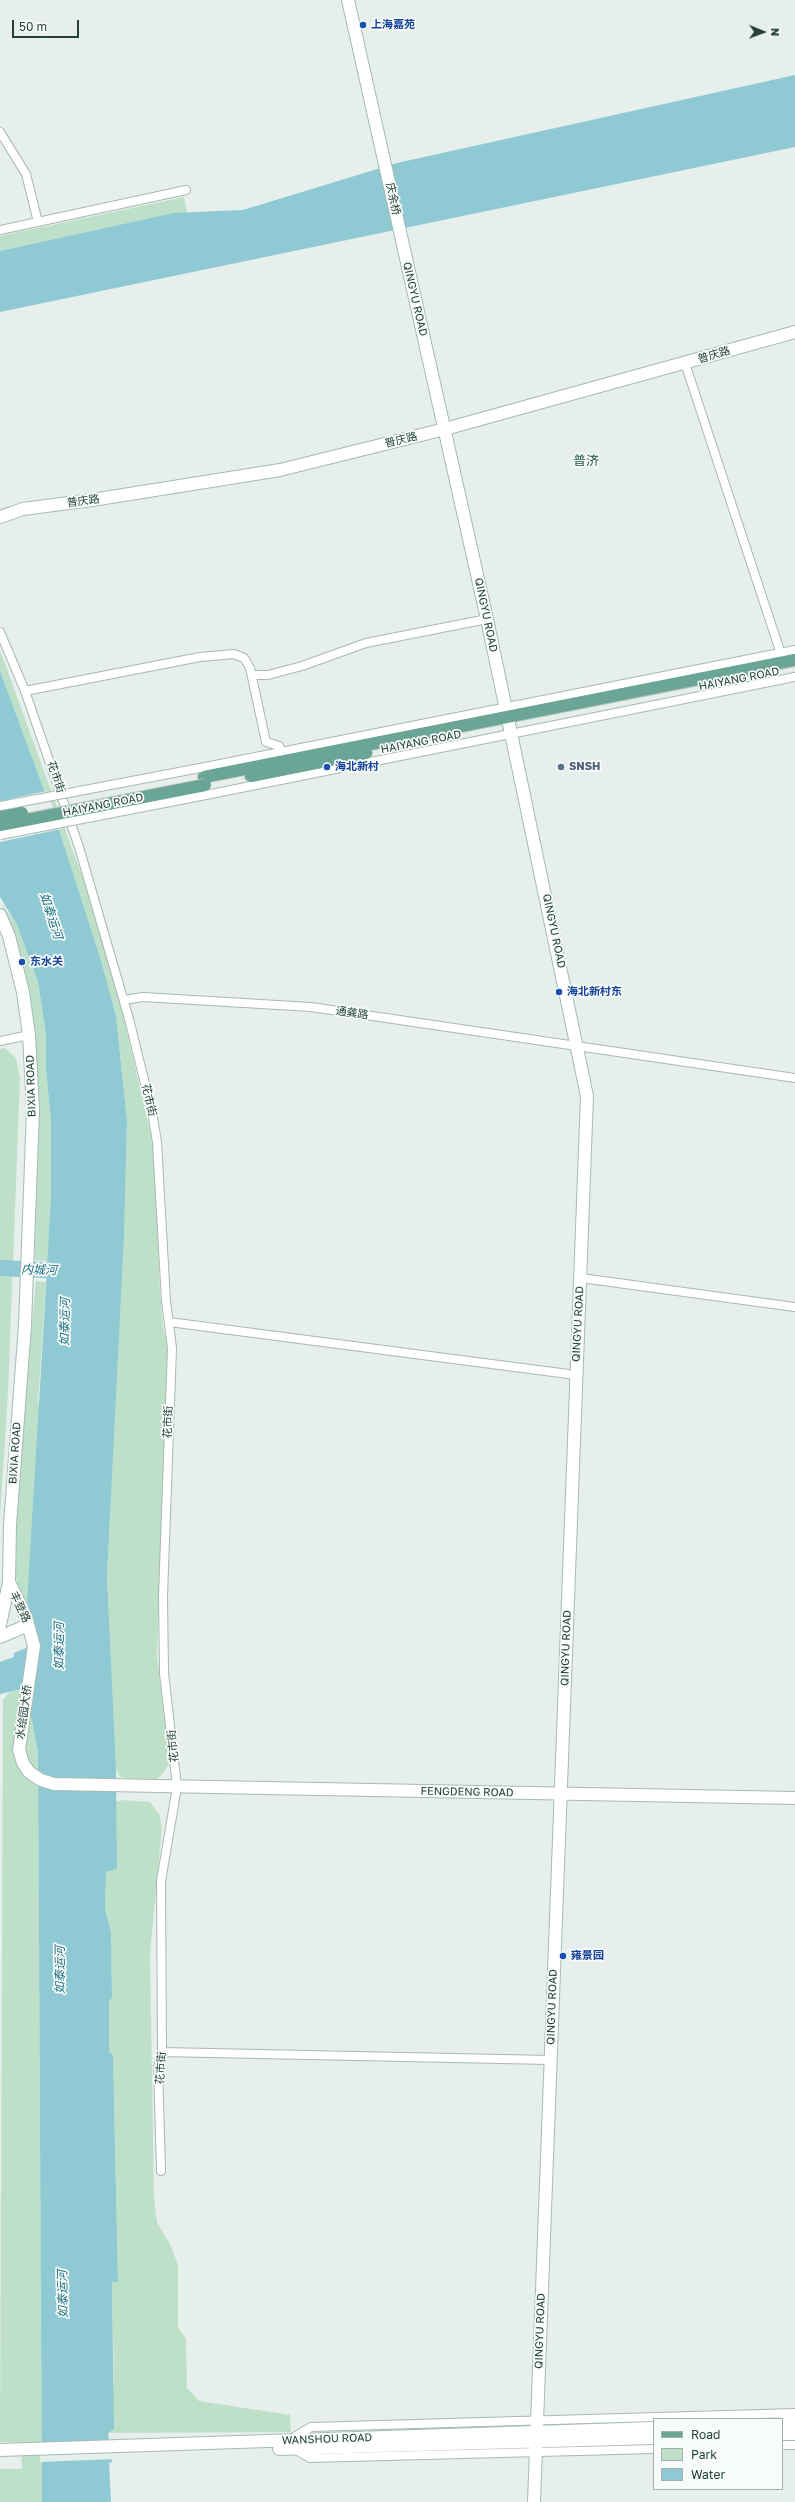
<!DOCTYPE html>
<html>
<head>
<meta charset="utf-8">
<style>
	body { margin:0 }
	#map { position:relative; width:795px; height:2502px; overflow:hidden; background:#e6efeb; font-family:"Golos Text",sans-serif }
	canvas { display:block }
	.legend { position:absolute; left:653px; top:2418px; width:130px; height:72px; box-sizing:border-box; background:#f7fbf9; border:1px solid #a3b1ad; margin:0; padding:5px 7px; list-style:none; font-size:12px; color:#24423a }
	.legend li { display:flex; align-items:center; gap:8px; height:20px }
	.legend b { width:20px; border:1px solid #a3b1ad }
	.north { position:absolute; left:743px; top:12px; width:40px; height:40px; -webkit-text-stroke:3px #f7fbf9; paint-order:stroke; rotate:91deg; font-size:11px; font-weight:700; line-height:16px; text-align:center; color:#24423a }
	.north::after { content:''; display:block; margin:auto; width:14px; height:18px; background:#24423a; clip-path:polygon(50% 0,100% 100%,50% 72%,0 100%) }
	.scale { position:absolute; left:12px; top:20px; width:67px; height:18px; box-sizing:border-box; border:2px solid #24423a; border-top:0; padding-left:5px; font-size:12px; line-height:14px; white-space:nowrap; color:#24423a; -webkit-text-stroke:3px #f7fbf9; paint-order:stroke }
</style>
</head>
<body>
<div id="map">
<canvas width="795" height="2502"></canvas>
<ul class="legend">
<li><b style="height:5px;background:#6aa596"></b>Road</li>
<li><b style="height:11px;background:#bfe0c8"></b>Park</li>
<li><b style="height:11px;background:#8ec9d4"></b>Water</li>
</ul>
<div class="north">N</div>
<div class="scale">50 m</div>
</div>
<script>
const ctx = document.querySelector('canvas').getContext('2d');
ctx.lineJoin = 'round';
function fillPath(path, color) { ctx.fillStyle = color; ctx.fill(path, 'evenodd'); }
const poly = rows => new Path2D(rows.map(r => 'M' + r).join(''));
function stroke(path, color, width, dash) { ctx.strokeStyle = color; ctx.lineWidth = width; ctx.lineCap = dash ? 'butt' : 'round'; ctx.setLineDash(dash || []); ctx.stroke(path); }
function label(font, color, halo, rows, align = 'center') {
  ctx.font = font + ' "Golos Text","Noto Sans SC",sans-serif'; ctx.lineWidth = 3.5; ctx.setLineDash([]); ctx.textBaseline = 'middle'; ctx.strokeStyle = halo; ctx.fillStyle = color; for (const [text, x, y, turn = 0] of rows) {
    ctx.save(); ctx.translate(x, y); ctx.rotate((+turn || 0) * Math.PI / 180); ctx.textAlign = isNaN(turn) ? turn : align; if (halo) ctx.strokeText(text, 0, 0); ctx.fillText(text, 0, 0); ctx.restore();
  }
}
fillPath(poly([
	[184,197,187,213,173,213,0,251,0,236],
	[0,650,86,887,122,1011,154,1148,160,1292,163,1328,168,1347,157,1657,170,1760,165,1771,157,1779,130,1779,120,1777,116,1768,107,1576,124,1238,127,1121,116,1016,60,833,0,671],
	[2,904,17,925,38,982,46,1035,46,1069,51,1122,51,1194,48,1261,35,1260,37,1059,21,959],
	[5,1048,16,1058,20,1079,8,1393,0,1517,0,1049],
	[36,1281,46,1282,38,1403,41,1404,27,1602,18,1590,16,1577,16,1504],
	[20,1688,31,1716,38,1752,42,2502,0,2502,0,2469,22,2469,21,2442,0,2442,3,1700,12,1689],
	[123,1800,150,1802,159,1814,162,1827,150,1954,154,2198,157,2223,169,2242,178,2265,178,2327,186,2339,187,2388,199,2401,290,2415,291,2432,108,2433,114,2379,112,2282,118,2281,113,2055,109,2052,109,2001,112,1998,111,1932,105,1909,106,1872,117,1868,116,1802]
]), '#bfe0c8');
fillPath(poly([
	[795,75,795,147,0,312,0,251,173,213,243,210,397,163],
	[0,671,60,833,101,961,116,1016,127,1121,124,1238,107,1576,116,1768,117,1869,106,1872,105,1909,111,1932,112,1998,109,2001,109,2052,113,2055,118,2282,112,2282,114,2429,108,2433,112,2463,109,2462,111,2502,42,2502,38,1752,31,1716,20,1689,0,1694,0,1662,14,1657,14,1653,26,1648,30,1641,33,1623,27,1602,47,1270,51,1194,51,1122,46,1069,46,1035,38,982,17,925,0,897]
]), '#8ec9d4');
fillPath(poly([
	[47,791,61,829,0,842,0,801],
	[112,2442,114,2459,40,2462,40,2444]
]), '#e6efeb');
stroke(poly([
	[0,1268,68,1271]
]), '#8ec9d4', 16);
const street = poly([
	[0,132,26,174,38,222],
	[0,230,186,190],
	[685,363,782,657],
	[0,632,25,691,79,847,129,1019,152,1112,157,1142,166,1301,172,1348,163,1596,164,1673,177,1787,161,1881,162,2052,158,2067,161,2171],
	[252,675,268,675,302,666,366,643,487,619],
	[25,691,200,657,234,654,244,658,250,668,266,742,279,746,283,754],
	[200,768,795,650],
	[206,795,795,677],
	[124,1000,143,997,311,1007,795,1078],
	[0,1041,29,1035],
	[581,1278,795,1307],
	[169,1322,576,1375],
	[162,2052,550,2060],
	[291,2439,311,2427,795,2413],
	[782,2445,795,2445],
	[294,2449,310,2458,654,2449]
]);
const secondary = poly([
	[348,0,487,619,587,1096,534,2502],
	[0,517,23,509,92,500,280,470,445,429,795,332],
	[0,915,9,936,23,992,29,1035,33,1109,25,1325,10,1525,9,1582,0,1625],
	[9,1582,26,1617,34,1646,19,1750,23,1763,29,1772,41,1780,54,1784,795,1798],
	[0,1637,28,1625],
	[782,2423,795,2423],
	[782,2434,795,2434],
	[279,2449,654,2438],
	[0,2450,654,2428]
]);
const primary = poly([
	[251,776,366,753],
	[204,777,795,660]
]);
stroke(street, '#a8b8b2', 10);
stroke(secondary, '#a4bbb3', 14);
stroke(primary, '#c2cac8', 14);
stroke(street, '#fff', 8);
stroke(secondary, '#fff', 12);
stroke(primary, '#6aa596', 12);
const streetBridge = poly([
	[0,806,200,768],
	[0,835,206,795]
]);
const primaryBridge = poly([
	[0,817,22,813],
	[0,825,205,785]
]);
stroke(streetBridge, '#a8b8b2', 10, []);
stroke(primaryBridge, '#c2cac8', 14, []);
stroke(streetBridge, '#fff', 8);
stroke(primaryBridge, '#6aa596', 12);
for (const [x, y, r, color] of [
	[363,25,4,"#1a4fb4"],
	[327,767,4,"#1a4fb4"],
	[561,767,4,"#5c6f8a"],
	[22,962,4,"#1a4fb4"],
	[559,992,4,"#1a4fb4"],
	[563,1956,4,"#1a4fb4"]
]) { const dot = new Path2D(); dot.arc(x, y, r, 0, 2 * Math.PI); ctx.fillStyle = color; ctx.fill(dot); stroke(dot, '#f7fbf9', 1.5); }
label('bold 11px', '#164399', '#f7fbf9', [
	["上海嘉苑",371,25],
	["海北新村",335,767],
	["东水关",30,962],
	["海北新村东",567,992],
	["雍景园",571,1956]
], 'left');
label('11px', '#24423a', '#f7fbf9', [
	["庆余桥",393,199,78],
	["QINGYU ROAD",415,299,77],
	["普庆路",714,355,-16],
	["普庆路",401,440,-14],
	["普庆路",83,501,-8],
	["QINGYU ROAD",486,615,78],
	["HAIYANG ROAD",739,679,-11],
	["HAIYANG ROAD",421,742,-11],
	["花市街",56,777,71],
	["HAIYANG ROAD",103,805,-11],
	["QINGYU ROAD",554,931,78],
	["通龚路",352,1013,8],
	["BIXIA ROAD",31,1086,-92],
	["花市街",149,1100,77],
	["QINGYU ROAD",578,1324,-87],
	["花市街",168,1422,-88],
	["BIXIA ROAD",15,1453,-86],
	["丰登路",20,1607,65],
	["QINGYU ROAD",566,1648,-88],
	["水绘园大桥",24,1712,-82],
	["花市街",173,1746,-96],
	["FENGDENG ROAD",467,1792,1],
	["QINGYU ROAD",552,2007,-88],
	["花市街",161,2068,-86],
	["QINGYU ROAD",540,2331,-88],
	["WANSHOU ROAD",327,2439,-2]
]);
label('bold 11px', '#4e5e75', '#f7fbf9', [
	["SNSH",569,767]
], 'left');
label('italic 12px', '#1c6f80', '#f7fbf9', [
	["如泰运河",51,916,72],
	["内城河",39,1270,2],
	["如泰运河",65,1322,-89],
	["如泰运河",59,1646,-90],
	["如泰运河",60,1970,-90],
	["如泰运河",63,2294,-91]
]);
label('13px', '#1f5548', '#f7fbf9', [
	["普济",586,461]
]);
</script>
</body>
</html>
